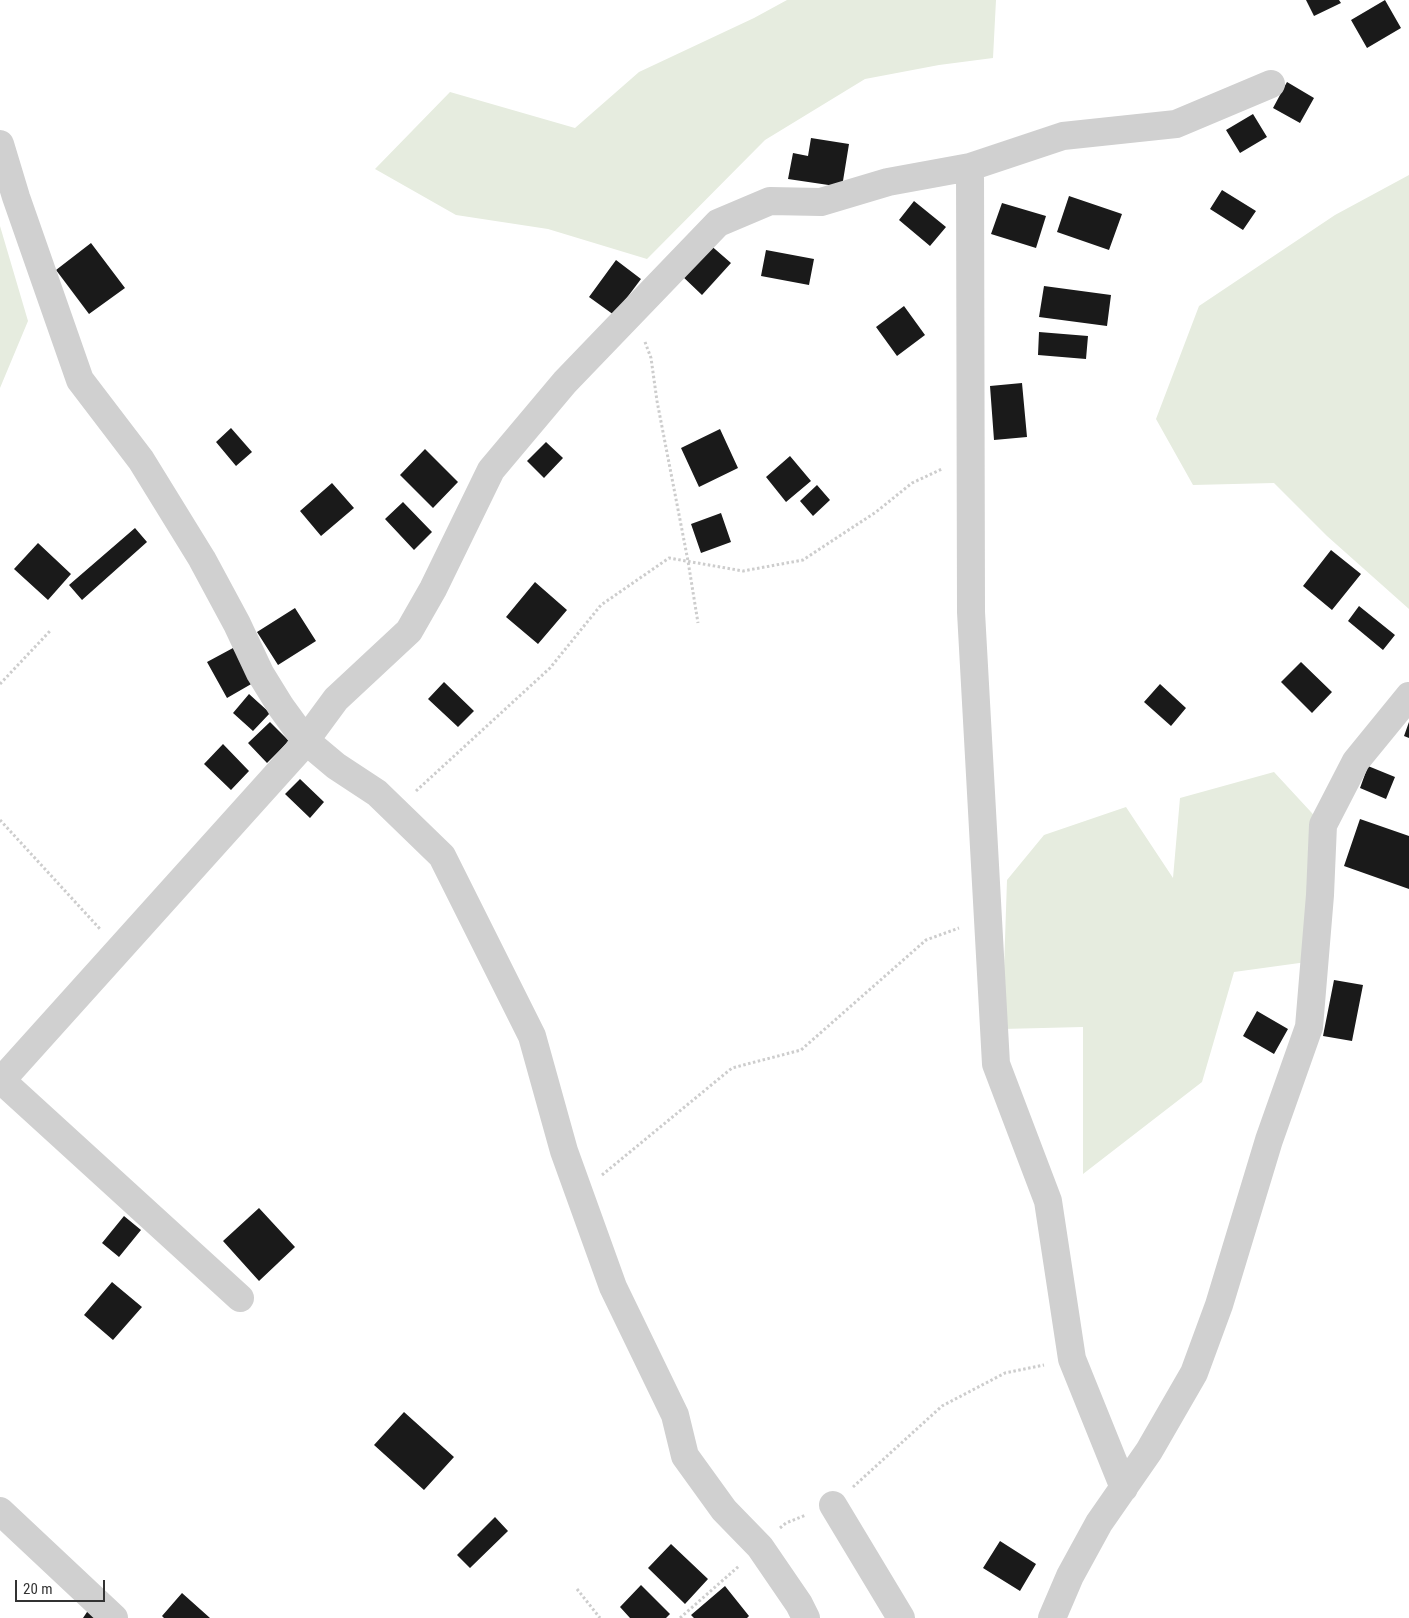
<!DOCTYPE html>
<html>
<head>
<meta charset="utf-8">
<style>
	body { margin:0 }
	#map { position:relative; width:1409px; height:1618px; overflow:hidden; background:#fff; font-family:"Roboto Condensed",sans-serif }
	canvas { display:block }
	.scale { position:absolute; left:15px; top:1580px; width:90px; height:22px; box-sizing:border-box; border:2px solid #333; border-top:0; padding-left:6px; font-size:15px; line-height:18px; white-space:nowrap; color:#333; -webkit-text-stroke:4px #fff; paint-order:stroke }
</style>
</head>
<body>
<div id="map">
<canvas width="1409" height="1618"></canvas>
<div class="scale">20 m</div>
</div>
<script>
const ctx = document.querySelector('canvas').getContext('2d');
ctx.lineJoin = 'round';
function fillPath(path, color) { ctx.fillStyle = color; ctx.fill(path, 'evenodd'); }
const poly = rows => new Path2D(rows.map(r => 'M' + r).join(''));
function stroke(path, color, width, dash) { ctx.strokeStyle = color; ctx.lineWidth = width; ctx.lineCap = dash ? 'butt' : 'round'; ctx.setLineDash(dash || []); ctx.stroke(path); }
fillPath(poly([
	[787,0,996,0,993,58,939,65,865,79,765,140,647,259,548,229,456,215,375,169,450,92,575,128,639,72,754,18],
	[1409,175,1409,609,1327,536,1274,483,1193,485,1156,419,1199,306,1335,215],
	[0,226,28,321,0,388],
	[1274,772,1323,825,1314,961,1234,972,1202,1082,1083,1174,1083,1027,1002,1029,1007,880,1044,835,1126,807,1173,878,1180,798]
]), '#e6ecdf');
fillPath(poly([
	[1306,0,1339,0,1341,3,1314,16],
	[1385,0,1401,28,1367,48,1351,20],
	[1287,82,1314,98,1300,123,1273,108],
	[1253,114,1267,137,1240,153,1226,130],
	[811,138,849,144,842,187,788,179,793,153,808,156],
	[1222,190,1256,211,1243,230,1210,209],
	[1069,196,1122,214,1109,250,1057,232],
	[914,201,946,227,930,246,899,220],
	[1002,203,1046,216,1036,248,991,234],
	[91,243,125,288,89,314,56,270],
	[708,243,731,263,702,295,680,274],
	[766,250,814,259,809,285,761,276],
	[616,260,641,279,614,315,589,297],
	[1044,286,1111,295,1107,326,1039,317],
	[904,306,925,335,897,356,876,327],
	[1039,332,1088,336,1086,359,1038,355],
	[1022,383,1027,437,994,440,990,386],
	[231,428,252,452,236,466,216,442],
	[720,429,738,468,699,487,681,448],
	[546,442,563,458,544,478,527,461],
	[425,449,458,482,433,508,400,475],
	[790,456,811,481,786,502,766,477],
	[332,483,354,508,321,536,300,511],
	[817,485,830,500,813,516,800,501],
	[403,502,432,532,414,550,385,519],
	[721,513,731,542,701,553,691,524],
	[135,528,147,542,82,600,69,585],
	[38,543,71,574,48,600,14,569],
	[1331,550,1361,574,1332,610,1303,586],
	[535,582,567,610,538,644,506,617],
	[1359,606,1395,635,1383,650,1348,621],
	[295,608,316,641,278,665,257,632],
	[233,648,253,683,227,698,207,662],
	[1301,662,1332,692,1312,713,1281,682],
	[444,682,474,711,458,727,428,699],
	[1160,684,1186,708,1171,726,1144,702],
	[249,694,270,713,253,731,233,713],
	[270,722,289,741,267,763,248,743],
	[1409,722,1409,738,1404,736],
	[223,744,249,771,231,790,204,764],
	[1368,766,1395,777,1386,799,1360,788],
	[300,779,324,802,310,818,285,794],
	[1360,819,1409,836,1409,889,1344,866],
	[1334,980,1363,985,1352,1041,1323,1036],
	[1257,1011,1288,1029,1274,1054,1243,1036],
	[259,1208,295,1247,259,1281,223,1241],
	[124,1216,141,1230,119,1257,102,1243],
	[112,1282,142,1307,113,1340,84,1315],
	[404,1412,454,1457,424,1490,374,1445],
	[495,1517,508,1531,470,1568,457,1555],
	[1000,1541,1036,1564,1020,1591,983,1568],
	[671,1544,708,1579,685,1604,648,1568],
	[641,1585,670,1614,666,1618,630,1618,620,1607],
	[725,1586,749,1616,747,1618,694,1618,691,1615],
	[182,1593,210,1618,164,1618,162,1616],
	[89,1609,101,1618,83,1618]
]), '#1a1a1a');
stroke(poly([
	[645,342,651,358,657,401,688,561,698,623],
	[0,684,50,631],
	[416,791,550,668,601,605,669,558,743,571,803,560,876,512,912,483,942,469],
	[0,820,100,929],
	[602,1175,732,1068,801,1050,926,940,959,928],
	[853,1487,942,1406,1005,1373,1044,1365],
	[780,1528,786,1523,806,1515],
	[577,1589,600,1618],
	[680,1618,739,1566]
]), '#cdcdcd', 3, [2.5, 2.5]);
stroke(poly([
	[0,144,16,197,80,380,141,460,202,559,237,624,260,673,281,707,305,740,336,766,377,793,442,856,532,1036,564,1151,613,1287,675,1415,685,1456,724,1510,760,1547,799,1604,806,1618],
	[970,167,971,612,996,1064,1048,1201,1072,1359,1124,1488],
	[1,1080,240,1298],
	[0,1082,297,752,336,699,409,631,433,589,491,470,565,382,718,223,770,201,821,202,888,182,970,167,1063,136,1176,124,1271,84],
	[833,1505,901,1618],
	[0,1511,114,1618],
	[1052,1618,1070,1576,1099,1523,1149,1451,1194,1373,1219,1305,1269,1140,1309,1027,1320,895,1323,825,1356,761,1409,696]
]), '#d0d0d0', 28);
</script>
</body>
</html>
